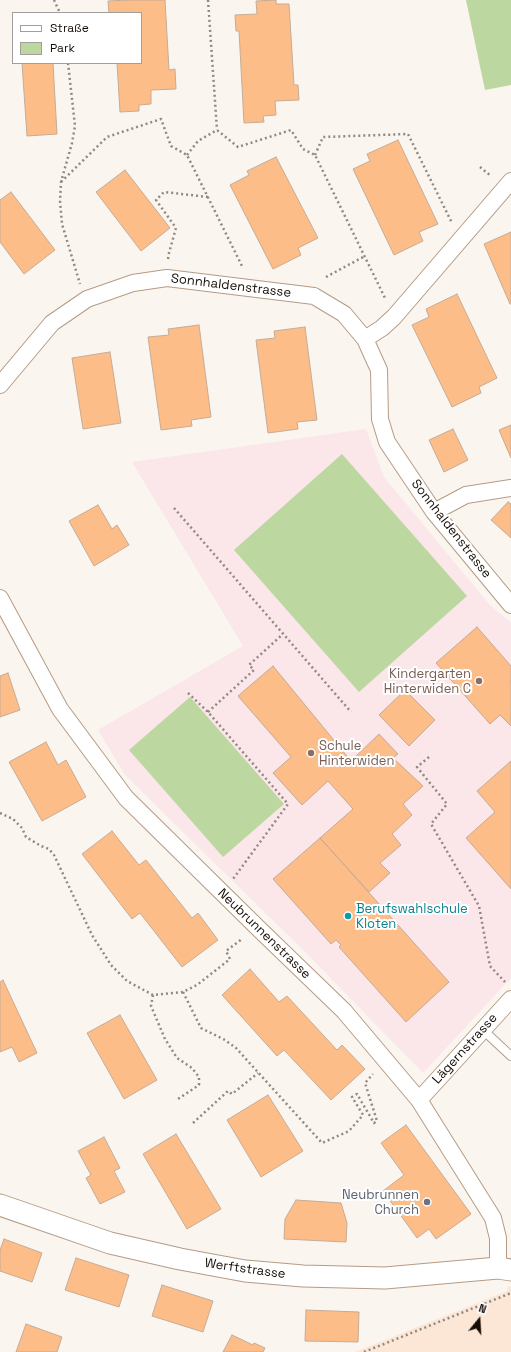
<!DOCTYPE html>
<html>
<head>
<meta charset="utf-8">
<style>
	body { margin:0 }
	#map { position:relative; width:511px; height:1352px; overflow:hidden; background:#fbf5f0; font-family:"Space Grotesk",sans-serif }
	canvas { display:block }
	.legend { position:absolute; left:12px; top:12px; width:130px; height:52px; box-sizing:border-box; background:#fff; border:1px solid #a29e9b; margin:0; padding:5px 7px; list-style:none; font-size:12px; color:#160d06 }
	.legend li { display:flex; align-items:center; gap:8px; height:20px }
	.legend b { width:20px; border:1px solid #a29e9b }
	.north { position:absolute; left:459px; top:1300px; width:40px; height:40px; -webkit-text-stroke:3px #fff; paint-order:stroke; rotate:18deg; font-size:11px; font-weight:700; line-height:16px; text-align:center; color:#160d06 }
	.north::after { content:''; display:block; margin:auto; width:14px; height:18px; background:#160d06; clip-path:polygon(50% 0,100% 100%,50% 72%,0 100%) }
</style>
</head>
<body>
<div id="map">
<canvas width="511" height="1352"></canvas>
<ul class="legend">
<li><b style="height:5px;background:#fff"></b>Straße</li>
<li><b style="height:11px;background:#bdd7a1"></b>Park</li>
</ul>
<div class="north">N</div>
</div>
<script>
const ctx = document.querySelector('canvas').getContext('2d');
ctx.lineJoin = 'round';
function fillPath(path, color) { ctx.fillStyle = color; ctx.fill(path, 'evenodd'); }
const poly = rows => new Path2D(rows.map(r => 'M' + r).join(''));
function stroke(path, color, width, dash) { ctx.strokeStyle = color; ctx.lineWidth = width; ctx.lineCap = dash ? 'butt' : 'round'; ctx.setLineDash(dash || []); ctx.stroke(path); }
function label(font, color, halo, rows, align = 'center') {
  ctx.font = font + ' "Space Grotesk",sans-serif'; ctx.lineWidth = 4; ctx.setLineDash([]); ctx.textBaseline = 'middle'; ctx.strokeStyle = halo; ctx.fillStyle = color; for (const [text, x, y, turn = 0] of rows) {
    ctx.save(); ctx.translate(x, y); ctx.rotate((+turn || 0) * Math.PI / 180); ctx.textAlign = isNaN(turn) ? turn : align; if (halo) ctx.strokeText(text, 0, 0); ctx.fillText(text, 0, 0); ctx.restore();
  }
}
fillPath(poly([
	[508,1286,511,1287,511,1352,355,1352,507,1291]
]), '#fce7d6');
fillPath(poly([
	[366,429,384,477,489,604,511,623,511,978,423,1073,312,959,125,775,98,730,243,646,132,462]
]), '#fbe6ea');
fillPath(poly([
	[466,0,511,0,511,85,485,90],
	[342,454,467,596,359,692,234,550],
	[190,697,284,804,223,857,129,750]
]), '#bdd7a1');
const building = poly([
	[128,0,165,0,169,70,175,69,176,89,151,90,151,104,139,105,139,111,120,112,117,63,141,63,141,13,109,13,108,1,128,0],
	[276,0,276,4,289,4,294,85,298,85,299,100,275,101,276,115,263,116,264,122,244,123,239,31,236,31,235,15,257,14,256,1,276,0],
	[22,63,53,63,57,134,27,136,22,63],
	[398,140,438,224,419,232,423,241,394,255,353,169,370,161,367,154,398,140],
	[276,157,318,238,298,248,301,255,273,269,230,185,249,175,247,171,276,157],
	[125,170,170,228,141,251,96,192,125,170],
	[11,192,55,250,24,274,0,242,0,200,11,192],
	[511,232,511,304,510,304,484,244,511,232],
	[457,294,497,378,479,387,481,393,452,407,412,325,429,317,426,309,457,294],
	[199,325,211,417,191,420,192,426,161,430,148,337,169,335,168,329,199,325],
	[305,327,317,420,297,422,298,429,268,433,256,340,275,338,274,331,305,327],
	[110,352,121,423,83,429,72,358,110,352],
	[511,425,511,458,499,430,511,425],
	[453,429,468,460,444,472,429,440,453,429],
	[508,502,511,504,511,538,491,520,508,502],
	[98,505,112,529,117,525,129,545,94,566,69,521,98,505],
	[477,627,511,666,511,681,510,682,511,684,511,726,500,715,490,724,436,663,477,627],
	[273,666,351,761,379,734,398,754,393,758,423,786,403,804,412,815,392,834,401,845,380,863,390,873,369,892,320,838,353,809,328,781,302,805,273,773,291,757,238,696,273,666],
	[8,673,20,710,0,717,0,676,8,673],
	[405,690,435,720,409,746,379,715,405,690],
	[46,742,58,765,66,760,86,797,42,821,9,762,46,742],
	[511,761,511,889,466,838,495,812,477,791,511,761],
	[112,831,139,865,146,860,192,918,198,913,218,940,182,967,140,913,132,919,82,854,112,831],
	[320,838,449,982,406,1022,339,947,341,945,336,940,331,944,273,879,320,838],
	[250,969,279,1002,287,996,337,1050,342,1045,365,1069,331,1100,284,1050,277,1056,222,995,250,969],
	[3,980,37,1053,19,1062,12,1047,0,1052,0,982,3,980],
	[120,1015,157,1080,124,1099,87,1033,120,1015],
	[268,1095,303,1151,261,1177,227,1120,268,1095],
	[406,1125,471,1214,436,1239,429,1229,417,1238,383,1191,404,1175,381,1143,406,1125],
	[176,1134,221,1209,187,1229,143,1154,176,1134],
	[104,1137,120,1168,114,1171,125,1192,100,1204,86,1178,91,1175,78,1151,104,1137],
	[296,1200,341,1203,347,1223,346,1242,284,1239,285,1219,296,1200],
	[4,1239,42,1253,32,1282,0,1271,0,1250,4,1239],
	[76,1258,129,1275,119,1307,65,1290,76,1258],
	[162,1285,213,1301,203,1332,152,1316,162,1285],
	[306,1310,359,1312,358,1342,305,1341,306,1310],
	[26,1324,62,1337,57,1352,16,1352,26,1324],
	[232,1335,253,1345,254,1343,265,1348,263,1352,223,1352,232,1335]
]);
fillPath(building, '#fcbd89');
stroke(building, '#c6ab95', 1);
const service = poly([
	[483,1030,511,1056]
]);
const minor = poly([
	[365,339,382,328,394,317,511,181],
	[0,385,52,323,87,299,133,283,167,278,314,296,344,314,365,339,379,370,380,419,387,442,434,512,511,605],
	[434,512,466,495,511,488],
	[0,598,60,709,126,798,257,927,344,1011,419,1100,493,1218,498,1238,498,1268],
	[419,1100,511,999]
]);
const tertiary = poly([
	[0,1205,110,1243,180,1259,245,1271,303,1276,385,1278,498,1268,511,1270]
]);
stroke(service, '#b59b85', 10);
stroke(minor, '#b59b85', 18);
stroke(tertiary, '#b59b85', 23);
stroke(poly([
	[54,0,60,13],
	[208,0,217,130],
	[68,63,75,126,72,143,61,182,60,201,62,224,80,284],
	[187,155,198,141,217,130,238,147,291,130,303,149,315,155,385,298],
	[315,155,323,137,408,134,452,223],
	[480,167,491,176],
	[61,182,107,137,161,119,171,146,187,155,243,268],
	[168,259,169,253,176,228,156,200,164,192,208,197],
	[326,277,365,256],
	[174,508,351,712],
	[188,693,208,712,288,804,233,879],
	[208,712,254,670,249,665,283,634],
	[429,757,417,767,447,804,431,824,479,906,490,966,505,982],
	[0,813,13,819,22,828,26,837,41,846,49,849,54,855,92,935,111,965,127,981,153,995,183,992,197,985,230,959,226,951,242,939],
	[183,992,201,1028,225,1040,236,1048,322,1143,349,1131,363,1115,352,1097,357,1094,374,1123,377,1121,365,1083,373,1074],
	[153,995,151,1006,165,1039,177,1058,192,1068,199,1077,199,1085,178,1099],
	[193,1123,228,1091,232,1094,258,1073],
	[364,1352,511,1293]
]), '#908983', 2.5, [2, 3]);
stroke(service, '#fff', 8);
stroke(minor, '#fff', 16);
stroke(tertiary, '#fff', 21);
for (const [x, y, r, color] of [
	[479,681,4,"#8d6e63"],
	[311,753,4,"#8d6e63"],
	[348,916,4,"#0f9aa8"],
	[427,1202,4,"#6b7280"]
]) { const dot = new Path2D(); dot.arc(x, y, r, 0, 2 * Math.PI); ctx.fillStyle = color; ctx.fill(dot); stroke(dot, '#fff', 1.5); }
label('13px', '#160d06', '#fff', [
	["Sonnhaldenstrasse",231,286,7],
	["Sonnhaldenstrasse",451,529,52],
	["Neubrunnenstrasse",264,934,44],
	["Lägernstrasse",465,1049,-48],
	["Werftstrasse",245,1269,8]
]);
label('13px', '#785e54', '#fff', [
	["Kindergarten",471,674],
	["Hinterwiden C",471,689],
	["Schule",319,746,"left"],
	["Hinterwiden",319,761,"left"]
], 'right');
label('13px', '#0d838f', '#fff', [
	["Berufswahlschule",356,909],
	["Kloten",356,924]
], 'left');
label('13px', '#5b616d', '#fff', [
	["Neubrunnen",419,1195],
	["Church",419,1210]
], 'right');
</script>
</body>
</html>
